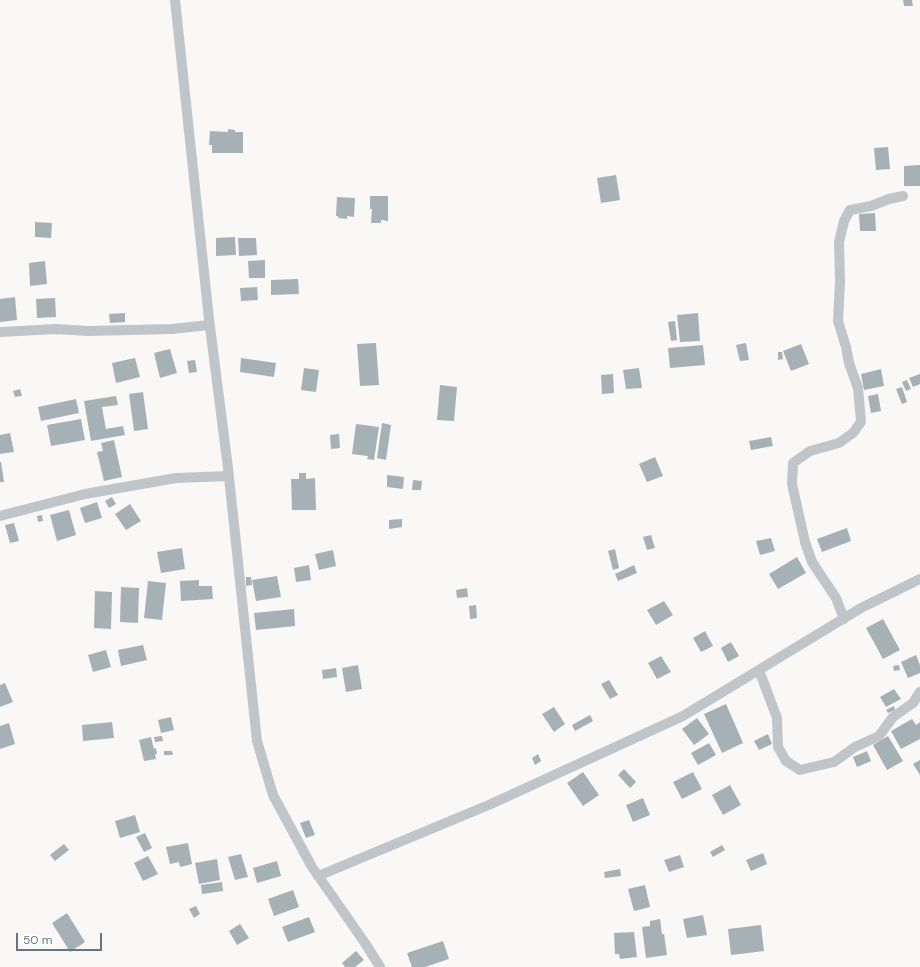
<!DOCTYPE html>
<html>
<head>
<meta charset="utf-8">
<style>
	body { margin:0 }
	#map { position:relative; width:920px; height:967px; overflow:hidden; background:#f9f8f6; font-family:"DM Sans",sans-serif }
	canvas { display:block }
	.scale { position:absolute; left:16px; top:933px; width:86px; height:18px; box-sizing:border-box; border:2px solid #647781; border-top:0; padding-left:5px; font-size:12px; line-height:14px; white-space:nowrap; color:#647781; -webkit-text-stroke:3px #fff; paint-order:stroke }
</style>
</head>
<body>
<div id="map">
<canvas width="920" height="967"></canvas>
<div class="scale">50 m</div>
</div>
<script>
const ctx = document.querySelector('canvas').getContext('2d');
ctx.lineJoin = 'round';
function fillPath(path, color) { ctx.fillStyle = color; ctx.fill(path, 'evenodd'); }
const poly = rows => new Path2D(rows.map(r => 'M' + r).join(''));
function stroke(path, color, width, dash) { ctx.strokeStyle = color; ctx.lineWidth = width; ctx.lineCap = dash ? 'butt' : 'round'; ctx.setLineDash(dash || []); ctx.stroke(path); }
fillPath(poly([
	[903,0,912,0,913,6,904,6],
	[228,129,235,130,235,132,243,132,243,153,212,153,212,145,209,145,210,131,228,132],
	[888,147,890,169,876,170,874,148],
	[920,165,920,186,904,186,904,166],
	[616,175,620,200,601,203,597,178],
	[370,196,388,196,388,221,381,220,381,223,371,223,372,209,370,209],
	[337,197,355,198,354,217,347,216,347,219,338,218,338,216,336,216],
	[875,213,876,231,860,231,859,214],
	[35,222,52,223,51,238,35,237],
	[235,237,236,255,216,256,216,238],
	[238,238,256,238,257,255,239,256],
	[265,260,265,278,249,278,248,261],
	[45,261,47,284,30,286,29,263],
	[298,279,299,294,271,295,271,280],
	[257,287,258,300,241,301,240,288],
	[15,297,17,320,0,322,0,299],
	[55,298,56,317,37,318,36,299],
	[125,313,125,322,110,323,109,314],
	[698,313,700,341,680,342,677,315],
	[675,321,677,340,671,341,668,322],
	[376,343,379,385,360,386,357,344],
	[746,343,749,360,740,361,736,345],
	[801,344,809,364,791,371,783,351],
	[703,345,705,365,670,368,668,348],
	[170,349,177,373,160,378,154,353],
	[778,352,782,352,783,359,778,360],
	[135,358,140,377,116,383,112,363],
	[241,358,276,363,274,377,240,372],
	[195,360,197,372,189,373,187,361],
	[304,368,319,370,316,392,301,390],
	[639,368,642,388,626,389,623,370],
	[881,369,884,386,864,390,861,374],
	[613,374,614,393,602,394,601,375],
	[920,374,920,384,913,387,909,378],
	[907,380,911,389,906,391,902,382],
	[440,385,457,387,454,421,437,420],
	[902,387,907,402,902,404,896,389],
	[20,389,22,396,15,397,13,391],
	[143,392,148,429,134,431,129,394],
	[878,394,881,411,871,413,868,396],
	[116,396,118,405,102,407,106,429,123,426,125,435,91,441,84,401],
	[76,399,79,413,41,421,38,407],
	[81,419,85,440,51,446,47,425],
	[382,423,391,425,386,460,377,458],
	[356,424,379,427,374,460,367,459,368,456,352,454],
	[10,433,14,452,0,454,0,435],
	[339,434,340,448,331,449,330,435],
	[771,437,773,446,751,450,749,441],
	[114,440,122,477,104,481,97,452,103,451,101,443],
	[655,457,663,476,647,482,639,464],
	[0,462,1,462,4,482,0,482],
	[299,473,306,473,306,479,315,478,316,510,292,510,291,479,299,479],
	[387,475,404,477,403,489,387,487],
	[413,480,422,481,421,490,412,490],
	[112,497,116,504,109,508,105,501],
	[97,502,102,518,85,523,80,508],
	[130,504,141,521,126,530,115,514],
	[69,510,76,535,57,541,50,515],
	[42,515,43,521,38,522,37,516],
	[402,519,402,527,389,529,389,520],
	[14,523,19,541,10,543,5,525],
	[847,528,851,541,822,552,817,539],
	[651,535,655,548,647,550,643,537],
	[771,538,775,551,760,555,756,541],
	[182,548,185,569,161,573,157,552],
	[615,549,619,568,613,570,608,551],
	[333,550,336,566,319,570,315,554],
	[797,557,806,573,778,589,769,574],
	[309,565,311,580,296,582,294,568],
	[634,565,637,573,618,581,615,574],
	[277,576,281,597,256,601,252,580],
	[246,577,251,577,252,585,246,586],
	[199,580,199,586,212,586,213,599,181,601,180,581],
	[148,581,166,583,162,620,144,618],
	[121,587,139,588,138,623,120,622],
	[467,588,468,597,457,598,456,590],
	[95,591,112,592,111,629,94,628],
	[664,601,673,615,656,625,647,610],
	[476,605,477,618,470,619,469,606],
	[294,609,295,626,256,630,254,613],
	[883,619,900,650,883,659,866,628],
	[705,631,713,646,701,652,693,638],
	[731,642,739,656,728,662,721,648],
	[143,645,147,660,121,666,118,650],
	[106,650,111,667,93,672,88,655],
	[916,655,920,665,920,673,908,678,901,662],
	[661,656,671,672,657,679,648,663],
	[358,665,362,689,346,692,342,668],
	[899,665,900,670,894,671,893,666],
	[336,668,337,677,323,679,322,670],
	[609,680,618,695,610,699,601,684],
	[5,683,13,702,0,707,0,685],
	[894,689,901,699,886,707,880,697],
	[726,704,743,743,722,753,704,714],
	[894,706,895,710,888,713,886,710],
	[554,707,565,724,554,732,542,714],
	[590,715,593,721,575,731,572,725],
	[171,717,174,730,161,733,158,720],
	[697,718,709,734,694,745,682,729],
	[912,719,916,725,920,722,920,739,901,749,891,731],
	[112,722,114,738,83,741,82,725],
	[9,723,15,744,0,749,0,726],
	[768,734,772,744,759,750,754,741],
	[162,736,163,741,155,742,154,737],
	[888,736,903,761,887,770,873,745],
	[151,737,154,749,156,748,157,754,155,754,156,759,144,761,139,740],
	[709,743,716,755,698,765,691,753],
	[164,751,172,751,173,755,164,755],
	[867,751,871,761,857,767,853,757],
	[538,754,541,761,535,765,532,758],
	[920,760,920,775,913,764],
	[624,769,636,782,630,788,618,775],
	[583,772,599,795,583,806,567,783],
	[693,772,702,789,682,799,673,782],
	[730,785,741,805,723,815,712,795],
	[643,798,650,815,633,822,626,805],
	[135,815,140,832,120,838,115,821],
	[309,820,315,835,306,838,300,823],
	[145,833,152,848,144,852,136,837],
	[188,843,192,864,180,867,179,862,170,864,166,847],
	[64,844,69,850,55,861,50,855],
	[722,845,725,850,713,857,710,852],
	[763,853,767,864,751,871,746,860],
	[241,854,248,877,235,880,228,857],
	[680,855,684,867,669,872,664,860],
	[148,856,158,874,143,881,134,863],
	[217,859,220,880,199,884,195,863],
	[277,861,281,876,257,883,253,868],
	[620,869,621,876,605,878,604,872],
	[222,882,223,891,202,894,201,885],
	[645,885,650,907,634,911,628,889],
	[293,890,299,907,274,916,268,899],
	[196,906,200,914,194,918,189,909],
	[67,913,85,942,70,952,52,923],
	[703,915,707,935,687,938,683,919],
	[309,917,315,932,288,942,282,927],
	[660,919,662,934,664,934,667,955,646,958,642,927,650,926,650,921],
	[240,924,249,938,237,945,229,931],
	[761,925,764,951,731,955,728,929],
	[634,932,637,957,620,959,619,954,615,954,614,933],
	[443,941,449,959,425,967,412,967,407,953],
	[356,951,364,960,355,967,345,967,342,963]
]), '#a6b1b5');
stroke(poly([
	[175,0,209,319,228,468,257,741,273,795,312,867,365,943,380,967],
	[0,332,56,329,88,331,172,329,209,325],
	[0,516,85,494,176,478,229,476],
	[844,619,836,598,812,562,805,542,792,484,793,463,810,451,839,443,853,433,861,422,858,388,849,363,846,347,838,321,840,282,839,242,844,221,850,210,871,206,889,199,903,196],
	[759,670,777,718,778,747,786,761,800,770,834,762,855,747,879,736,893,717,913,703,920,692],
	[318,876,491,804,683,716,861,608,920,579]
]), '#bfc5c8', 10);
</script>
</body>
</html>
